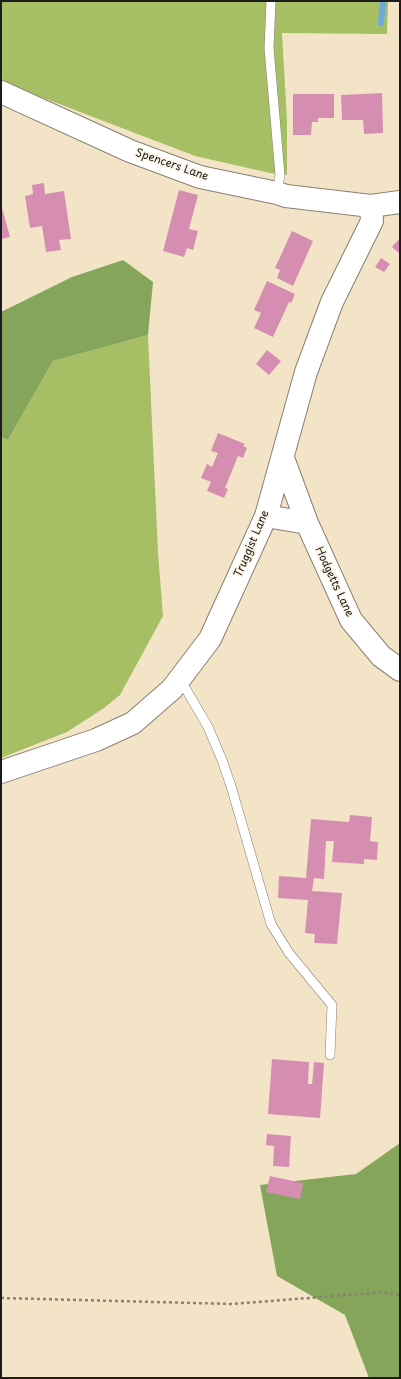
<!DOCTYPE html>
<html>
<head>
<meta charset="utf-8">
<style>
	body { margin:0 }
	#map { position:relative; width:401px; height:1379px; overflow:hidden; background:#f3e4c7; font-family:"Playpen Sans",sans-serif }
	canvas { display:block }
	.frame { position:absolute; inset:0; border:2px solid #1c1c1c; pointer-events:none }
</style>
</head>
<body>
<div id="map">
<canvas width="401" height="1379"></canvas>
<div class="frame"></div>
</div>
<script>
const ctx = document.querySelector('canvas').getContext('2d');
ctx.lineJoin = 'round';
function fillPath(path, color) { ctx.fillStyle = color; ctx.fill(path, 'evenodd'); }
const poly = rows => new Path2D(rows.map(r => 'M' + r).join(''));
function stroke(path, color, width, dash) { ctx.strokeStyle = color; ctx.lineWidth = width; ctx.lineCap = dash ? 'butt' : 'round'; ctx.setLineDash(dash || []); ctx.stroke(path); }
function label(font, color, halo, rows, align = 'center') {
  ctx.font = font + ' "Playpen Sans",sans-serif'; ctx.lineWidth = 3; ctx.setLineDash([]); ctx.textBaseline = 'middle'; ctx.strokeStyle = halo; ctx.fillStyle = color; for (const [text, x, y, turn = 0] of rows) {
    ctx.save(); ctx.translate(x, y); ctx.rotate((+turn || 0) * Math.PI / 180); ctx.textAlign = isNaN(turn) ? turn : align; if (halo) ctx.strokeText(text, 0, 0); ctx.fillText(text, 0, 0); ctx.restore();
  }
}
fillPath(poly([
	[1,1,388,1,387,34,282,33,287,121,287,175,270,173,195,156,41,97,1,79],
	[148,335,158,553,163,616,120,695,104,708,67,732,1,758,1,437,8,440,53,361]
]), '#a7bf64');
fillPath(poly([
	[123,260,153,282,148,335,53,361,8,440,1,437,1,312,72,277],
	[400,1143,400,1378,369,1378,345,1315,277,1276,260,1185,356,1174]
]), '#85a65a');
stroke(poly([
	[381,23,383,1]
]), '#6ea9df', 6);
fillPath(poly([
	[382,93,383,133,364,134,363,120,342,120,341,95],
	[293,94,334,94,334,118,318,118,318,122,312,122,311,135,293,135],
	[44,183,45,194,64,191,71,239,59,240,61,250,46,252,42,226,30,228,25,196,33,194,32,185],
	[179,190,198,195,189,229,198,231,193,250,187,248,184,257,163,251],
	[1,204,10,237,1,239],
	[292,231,313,241,293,286,277,278,280,270,275,268],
	[400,238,400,254,392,247],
	[381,258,390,264,384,272,375,267],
	[267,281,295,294,291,303,289,302,273,337,254,328,261,313,254,310],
	[267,350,281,361,269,375,256,364],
	[218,433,245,444,243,446,247,448,243,458,238,456,225,488,228,489,224,498,207,491,211,482,201,478,207,464,212,467,218,453,211,451],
	[350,815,372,817,370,841,378,842,377,860,364,859,364,864,332,862,334,841,326,841,324,879,314,878,312,891,342,893,337,944,314,943,315,934,305,933,308,900,278,898,279,876,306,878,311,819,349,822],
	[272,1059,309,1062,308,1084,312,1084,314,1062,324,1063,320,1118,268,1114],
	[267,1134,291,1136,289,1167,273,1166,274,1146,266,1145],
	[270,1176,303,1183,300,1199,266,1192]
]), '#d58eb1');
const service = poly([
	[271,1,269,48,280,175,277,193],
	[180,679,208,727,222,760,231,786,271,924,289,953,332,1005,330,1055]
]);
const tertiary = poly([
	[1,92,130,151,200,177,277,193,286,196,371,206,400,202],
	[283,458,307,523,351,620,381,656,400,670],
	[266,516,307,523],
	[1,772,96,740,133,723,172,689,210,639,266,516,306,372,332,302,372,221,371,206]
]);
stroke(service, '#888072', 10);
stroke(tertiary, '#888072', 24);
stroke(poly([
	[1,1298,232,1304,385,1292,400,1295]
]), '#888072', 2.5, [3, 3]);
stroke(service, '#fff', 9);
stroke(tertiary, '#fff', 22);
label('11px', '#1c1c1c', '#fcf5e5', [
	["Spencers Lane",172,165,19],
	["Truggist Lane",252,544,-67],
	["Hodgetts Lane",334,582,65]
]);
</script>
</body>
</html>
